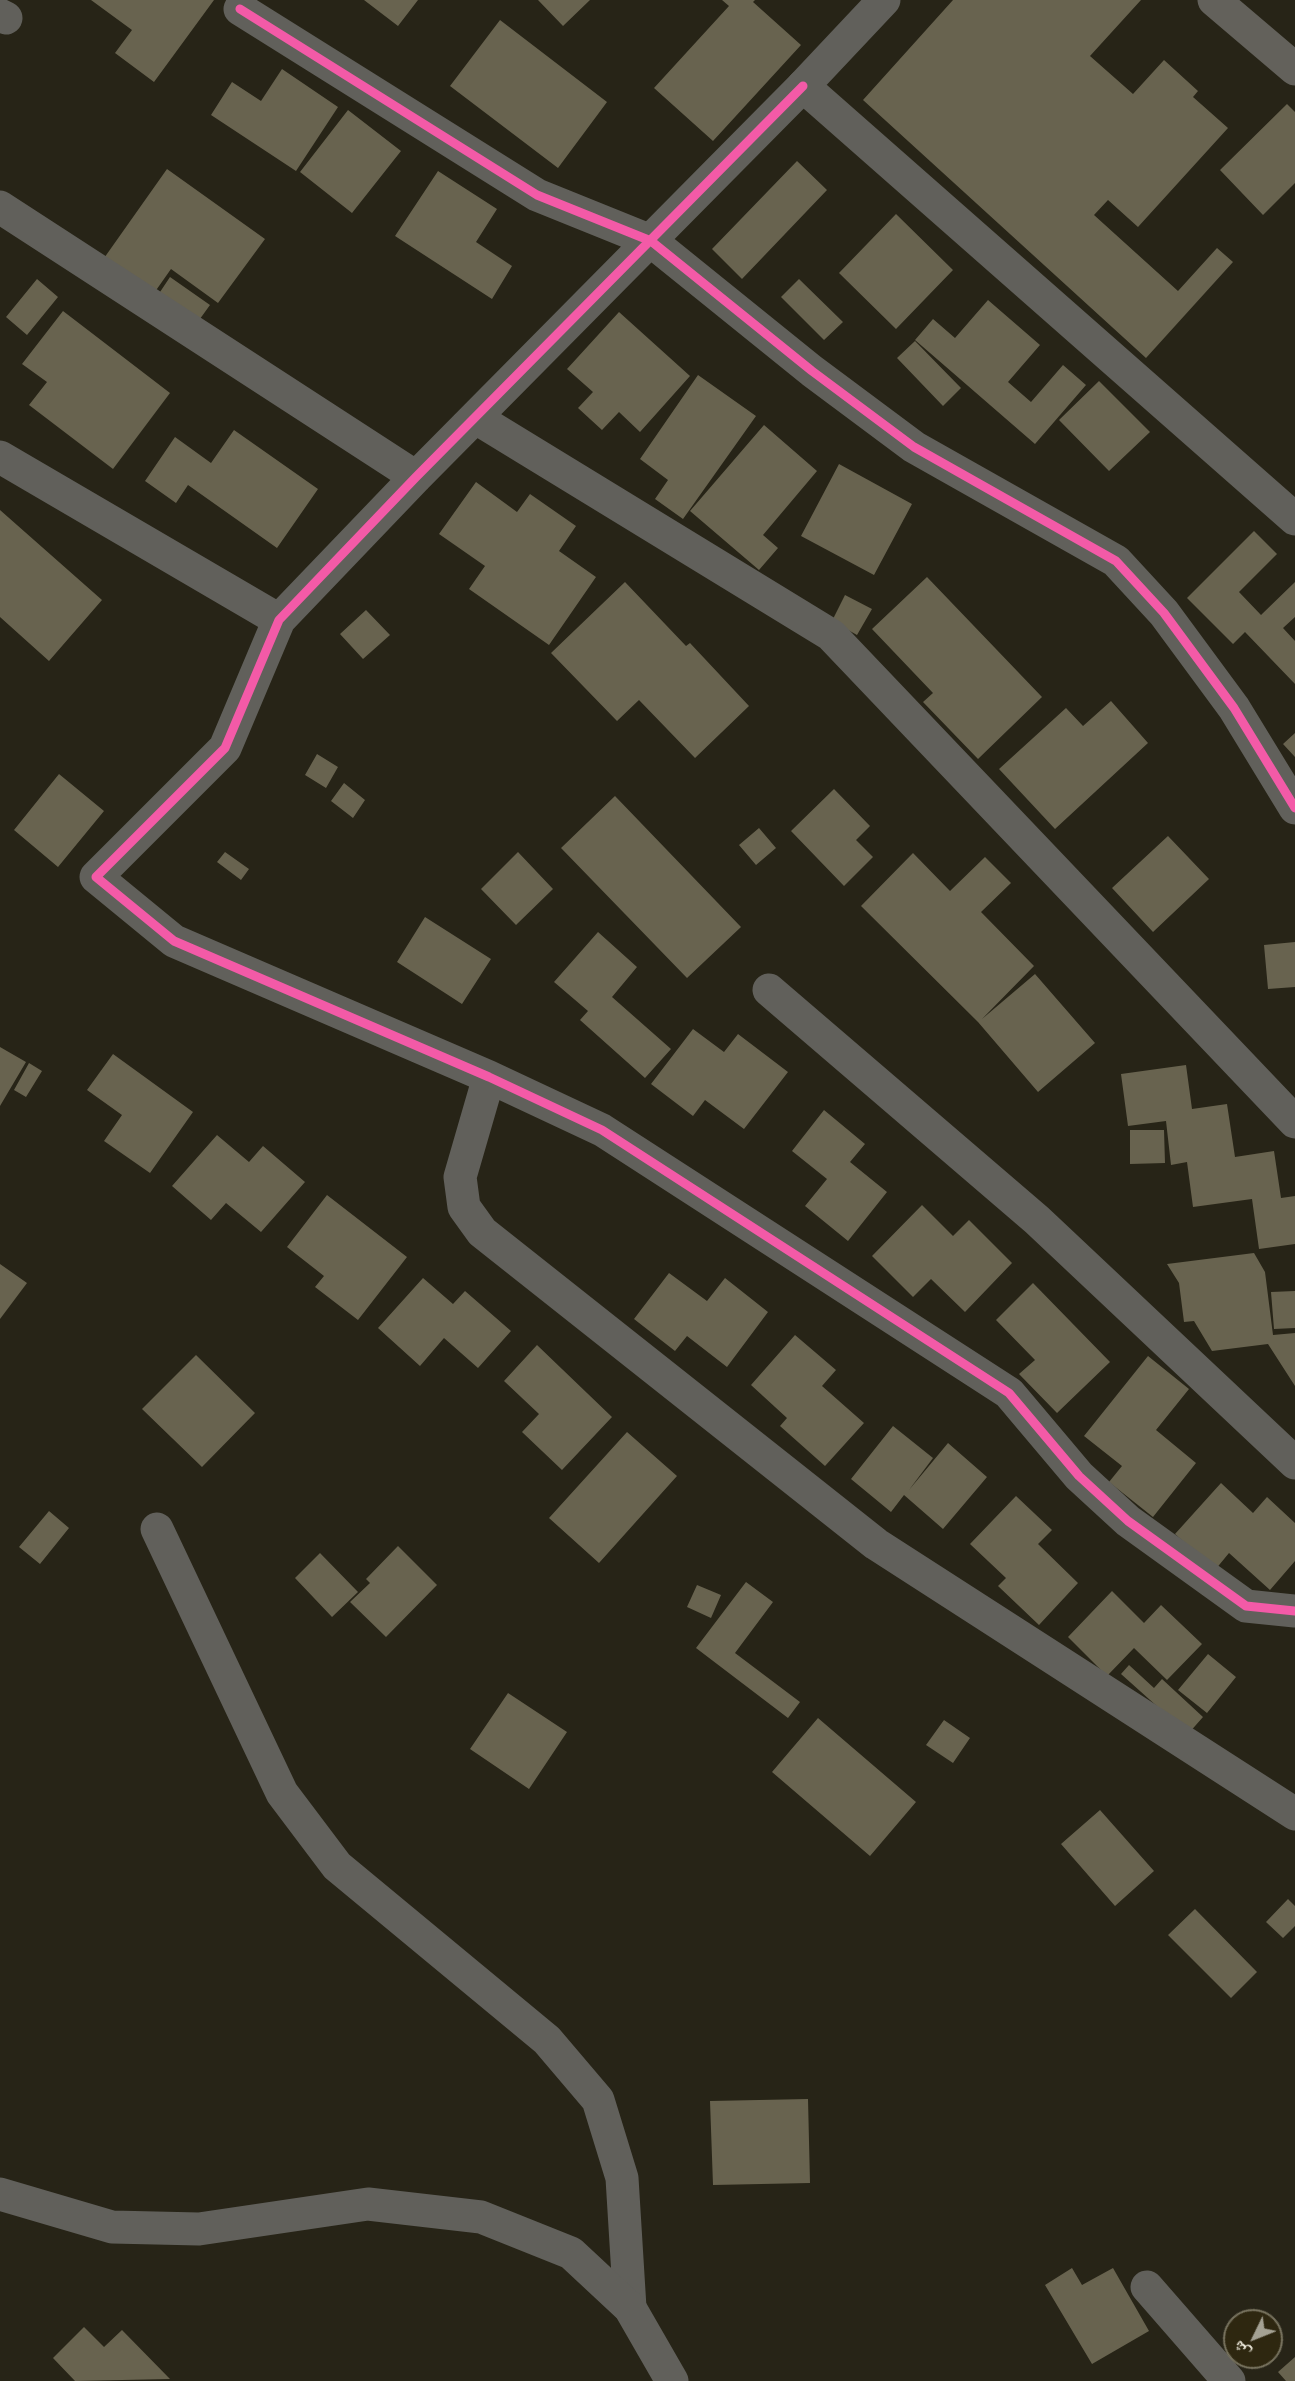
<!DOCTYPE html>
<html>
<head>
<meta charset="utf-8">
<style>
	body { margin:0 }
	#map { position:relative; width:1295px; height:2381px; overflow:hidden; background:#272417; font-family:"Asap Condensed","Noto Naskh Arabic",sans-serif }
	canvas { display:block }
	.north { position:absolute; left:1223px; top:2309px; width:60px; height:60px; box-sizing:border-box; background:#2e2710; border:2px solid #78735f; border-radius:50%; rotate:227deg; font-size:16px; font-weight:700; line-height:24px; text-align:center; color:#e8e4d6 }
	.north::after { content:''; display:block; margin:auto; width:21px; height:27px; background:#a4a193; clip-path:polygon(50% 0,100% 100%,50% 72%,0 100%) }
</style>
</head>
<body>
<div id="map">
<canvas width="1295" height="2381"></canvas>
<div class="north">ش</div>
</div>
<script>
const ctx = document.querySelector('canvas').getContext('2d');
ctx.lineJoin = 'round';
function fillPath(path, color) { ctx.fillStyle = color; ctx.fill(path, 'evenodd'); }
const poly = rows => new Path2D(rows.map(r => 'M' + r).join(''));
function stroke(path, color, width, dash) { ctx.strokeStyle = color; ctx.lineWidth = width; ctx.lineCap = dash ? 'butt' : 'round'; ctx.setLineDash(dash || []); ctx.stroke(path); }
fillPath(poly([
	[91,0,214,0,154,82,115,53,132,30],
	[364,0,418,0,398,26],
	[538,0,590,0,563,26],
	[722,0,755,0,753,2,801,45,713,141,654,88,729,6],
	[953,0,1141,0,1090,56,1133,94,1164,60,1198,91,1193,97,1228,128,1138,227,1108,200,1094,215,1178,291,1217,248,1233,262,1146,358,863,100],
	[500,20,607,102,558,168,450,86],
	[282,69,338,107,296,171,211,115,232,82,261,101],
	[1287,104,1295,112,1295,183,1263,215,1220,170],
	[348,110,401,151,352,213,300,172],
	[797,161,827,190,742,279,712,249],
	[167,169,265,239,218,303,171,269,152,296,102,261],
	[438,171,497,209,476,242,512,266,492,299,395,236],
	[896,214,953,270,896,329,839,273],
	[170,277,210,305,197,323,158,295],
	[37,279,58,297,27,335,6,317],
	[799,279,843,322,824,340,781,297],
	[988,300,1040,345,1008,382,1031,402,1063,365,1086,385,1035,444,915,340,933,319,955,338],
	[63,311,170,393,113,469,29,405,47,382,22,364],
	[619,312,690,376,640,432,619,412,602,430,578,408,593,392,567,369],
	[915,341,961,388,943,406,897,358],
	[698,375,756,416,683,519,655,499,668,480,640,459],
	[1099,381,1150,432,1109,471,1059,420],
	[764,425,817,471,763,535,778,548,759,570,690,511],
	[234,430,318,489,277,548,188,485,176,503,145,481,175,437,211,463],
	[839,464,912,504,874,575,801,536],
	[476,482,517,512,530,494,576,526,559,551,596,577,549,645,469,589,485,566,439,534],
	[0,510,102,600,49,661,0,617],
	[1254,531,1277,554,1239,592,1261,615,1295,582,1295,617,1283,628,1295,641,1295,684,1245,632,1233,644,1187,598],
	[927,577,1042,697,978,759,923,702,933,693,872,629],
	[625,582,686,646,690,643,749,706,695,758,639,700,617,721,551,653],
	[845,595,872,609,857,635,832,621],
	[366,610,390,635,363,659,340,634],
	[1111,701,1148,743,1055,829,999,769,1066,708,1083,726],
	[1295,733,1295,757,1283,744],
	[317,754,338,767,326,788,305,775],
	[59,774,104,811,58,867,14,830],
	[344,783,365,800,353,818,331,801],
	[834,789,870,826,856,840,873,857,844,886,791,831],
	[615,796,741,927,687,978,561,848],
	[759,828,776,848,756,865,739,845],
	[1168,836,1209,879,1153,932,1112,888],
	[225,852,249,869,241,880,217,862],
	[518,852,553,889,516,925,481,889],
	[913,853,950,891,985,857,1011,883,981,912,1034,966,982,1019,1035,974,1095,1043,1038,1092,978,1022,861,906],
	[425,917,491,959,462,1004,397,962],
	[598,932,637,967,612,997,671,1049,645,1078,580,1020,588,1011,554,982],
	[1295,942,1295,987,1268,989,1264,945],
	[693,1029,724,1052,738,1034,788,1072,744,1129,705,1100,693,1116,651,1084],
	[0,1047,26,1062,0,1106],
	[113,1054,193,1112,150,1173,104,1141,122,1115,87,1090],
	[29,1063,42,1071,26,1097,14,1090],
	[1186,1065,1192,1109,1227,1104,1235,1157,1274,1151,1281,1198,1295,1196,1295,1244,1259,1249,1252,1199,1193,1207,1187,1162,1171,1165,1166,1121,1128,1126,1121,1074],
	[824,1110,865,1144,850,1162,887,1192,848,1241,805,1206,827,1179,792,1151],
	[1130,1130,1164,1130,1165,1163,1130,1164],
	[217,1135,249,1162,263,1146,305,1182,261,1232,226,1203,211,1220,172,1186],
	[327,1195,407,1257,358,1320,315,1287,324,1276,287,1247],
	[922,1205,953,1236,969,1220,1012,1263,965,1312,931,1279,913,1297,872,1256],
	[1254,1253,1265,1272,1273,1335,1295,1333,1295,1386,1268,1344,1212,1351,1194,1321,1184,1322,1179,1283,1167,1264],
	[0,1264,27,1283,0,1319],
	[669,1273,707,1301,725,1278,768,1312,727,1367,687,1336,675,1351,634,1319],
	[423,1278,453,1304,465,1291,511,1331,478,1368,444,1338,420,1366,378,1328],
	[1033,1283,1110,1362,1057,1413,1019,1374,1035,1360,996,1320],
	[1295,1291,1295,1328,1274,1329,1271,1292],
	[795,1335,836,1370,822,1386,864,1423,825,1466,780,1426,787,1418,751,1385],
	[537,1345,612,1417,562,1470,522,1432,539,1414,504,1381],
	[196,1355,255,1413,202,1467,142,1409],
	[1148,1356,1189,1389,1156,1430,1196,1463,1153,1517,1109,1482,1122,1466,1084,1436],
	[893,1426,933,1458,909,1490,948,1443,987,1477,943,1529,904,1495,891,1512,851,1479],
	[627,1432,677,1476,599,1563,549,1518],
	[1221,1483,1253,1513,1267,1497,1295,1523,1295,1561,1270,1590,1229,1553,1215,1570,1175,1534],
	[1016,1496,1052,1530,1038,1544,1078,1583,1039,1625,998,1586,1006,1578,970,1544],
	[49,1511,69,1528,40,1564,19,1547],
	[398,1546,437,1585,386,1637,350,1602,370,1583,366,1579],
	[320,1553,358,1592,332,1617,295,1578],
	[746,1582,773,1602,735,1653,800,1702,788,1718,696,1648],
	[697,1585,721,1595,711,1618,687,1607],
	[1112,1591,1144,1623,1161,1605,1202,1644,1167,1680,1134,1648,1107,1676,1068,1637],
	[1208,1654,1236,1677,1207,1713,1178,1690],
	[1129,1665,1154,1688,1162,1679,1203,1717,1188,1734,1121,1674],
	[508,1693,567,1732,529,1789,470,1749],
	[818,1718,916,1802,870,1856,772,1772],
	[944,1720,970,1738,953,1763,926,1745],
	[1100,1810,1154,1871,1115,1906,1061,1844],
	[1288,1899,1295,1906,1295,1926,1283,1938,1266,1922],
	[1195,1909,1257,1972,1231,1998,1168,1935],
	[808,2099,810,2183,713,2185,710,2101],
	[1072,2268,1082,2285,1113,2268,1149,2331,1092,2364,1045,2285],
	[84,2327,104,2347,122,2330,170,2379,75,2381,53,2358],
	[1295,2357,1295,2381,1286,2381,1278,2372]
]), '#68634f');
stroke(poly([
	[240,9,537,195,651,241,812,371,914,447,1116,561,1164,613,1234,708,1295,808],
	[0,15,6,18],
	[803,86,416,477,279,620,225,748,96,877,174,941,489,1077,602,1130,1009,1393,1079,1476,1128,1521,1246,1606,1295,1611],
	[0,207,416,477],
	[476,418,831,635,1295,1122],
	[0,457,279,620],
	[769,990,1037,1220,1295,1463],
	[489,1077,460,1177,464,1207,482,1232,876,1544,1295,1814],
	[157,1529,282,1793,337,1866,547,2040,598,2100,622,2178,630,2308],
	[1147,2287,1229,2381]
]), '#61605b', 33);
stroke(poly([
	[884,0,803,86,1295,519],
	[0,2194,112,2227,199,2229,368,2204,481,2217,571,2253,630,2308,672,2381]
]), '#61605b', 33);
stroke(poly([
	[1214,0,1295,69]
]), '#63615b', 33);
stroke(poly([
	[240,9,537,195,651,241,812,371,914,447,1116,561,1164,613,1234,708,1295,808],
	[803,86,416,477,279,620,225,748,96,877,174,941,489,1077,602,1130,1009,1393,1079,1476,1128,1521,1246,1606,1295,1611]
]), '#f35aa7', 9);
</script>
</body>
</html>
